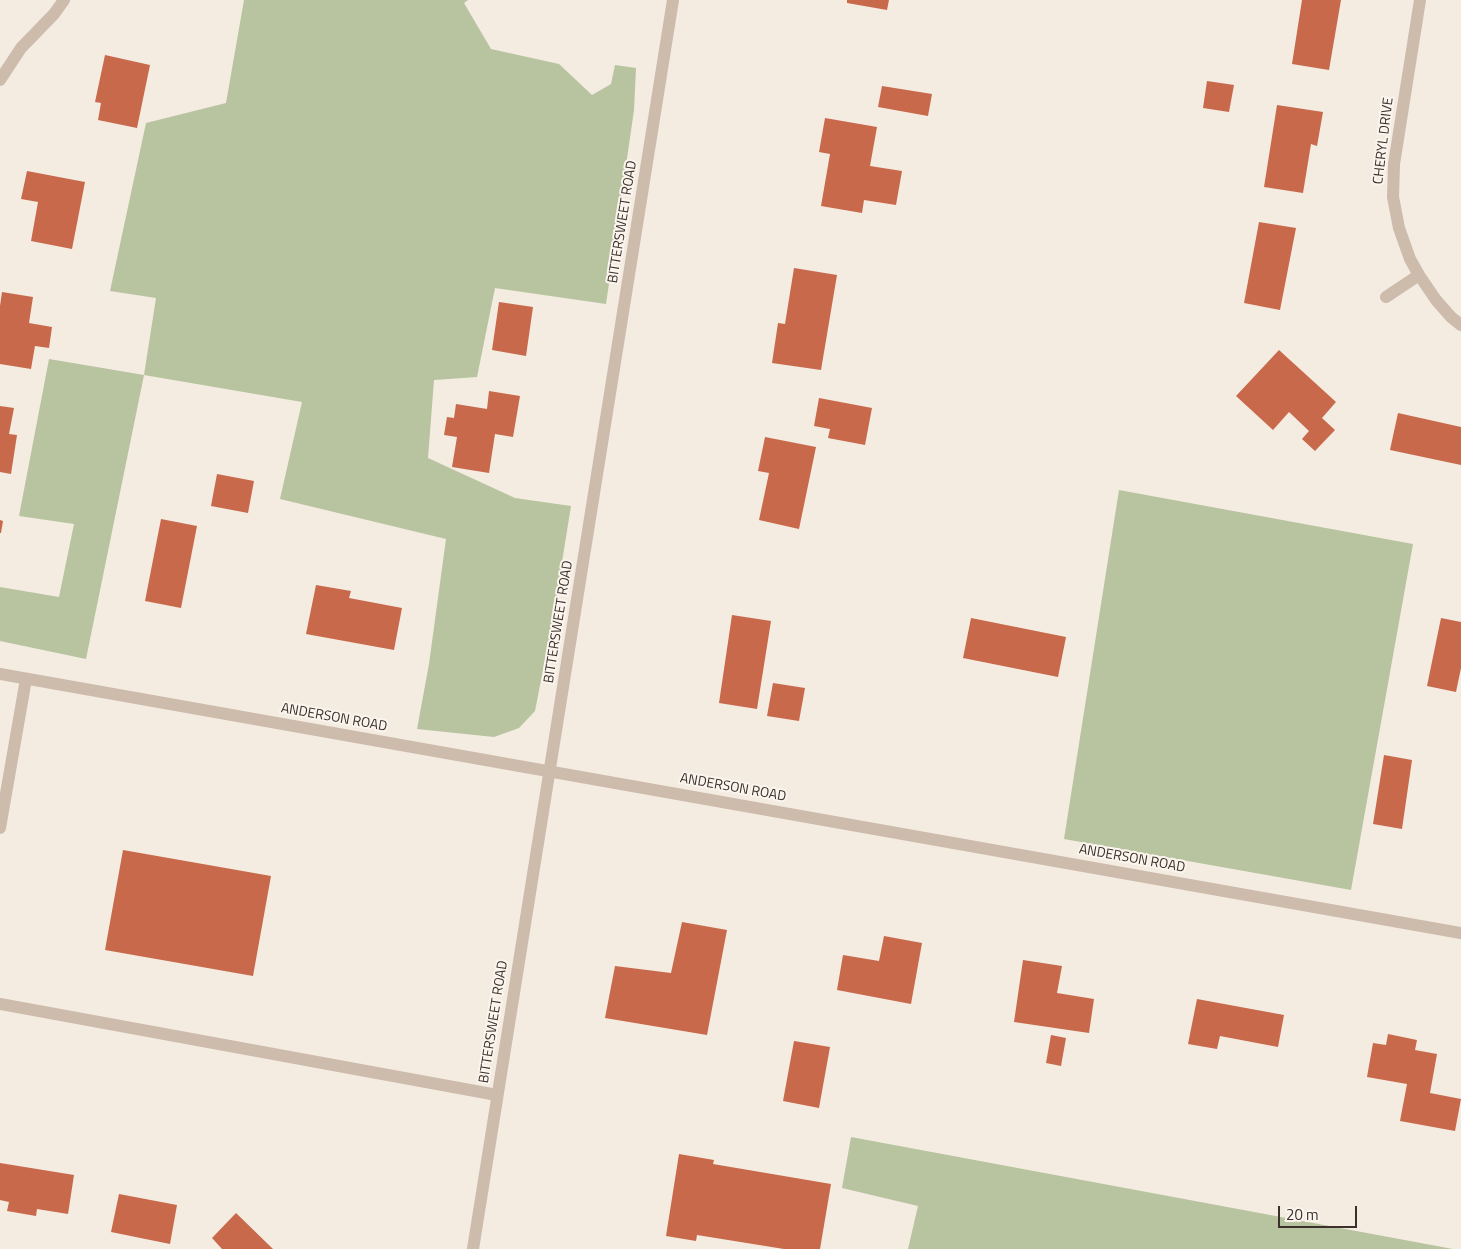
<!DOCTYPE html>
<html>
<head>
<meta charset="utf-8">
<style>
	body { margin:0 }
	#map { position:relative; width:1461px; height:1249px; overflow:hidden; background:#f4ebe1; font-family:"Titillium Web",sans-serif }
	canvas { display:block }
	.scale { position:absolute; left:1278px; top:1206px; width:79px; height:22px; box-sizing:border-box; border:2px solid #3b302b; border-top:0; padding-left:6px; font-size:15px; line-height:18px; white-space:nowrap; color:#3b302b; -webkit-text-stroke:4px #fbf5ee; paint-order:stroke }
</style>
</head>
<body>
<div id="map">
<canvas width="1461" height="1249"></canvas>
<div class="scale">20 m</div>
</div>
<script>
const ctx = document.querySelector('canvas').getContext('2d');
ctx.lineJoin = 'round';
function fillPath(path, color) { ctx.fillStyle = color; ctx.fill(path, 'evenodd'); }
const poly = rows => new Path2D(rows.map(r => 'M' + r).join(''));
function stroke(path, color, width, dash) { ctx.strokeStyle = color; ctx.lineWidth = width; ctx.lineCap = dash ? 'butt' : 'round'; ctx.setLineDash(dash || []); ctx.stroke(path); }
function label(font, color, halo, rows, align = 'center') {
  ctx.font = font + ' "Titillium Web",sans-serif'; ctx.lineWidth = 4; ctx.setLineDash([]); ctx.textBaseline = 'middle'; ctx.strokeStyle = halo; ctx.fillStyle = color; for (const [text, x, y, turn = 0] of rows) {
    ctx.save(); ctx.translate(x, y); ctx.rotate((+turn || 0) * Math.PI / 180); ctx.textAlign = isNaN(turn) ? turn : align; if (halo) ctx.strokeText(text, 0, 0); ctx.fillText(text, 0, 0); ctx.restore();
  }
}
fillPath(poly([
	[244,0,468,0,464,3,491,49,559,64,592,95,611,84,615,65,636,68,634,110,606,304,495,288,477,377,434,380,428,458,515,498,571,506,552,624,535,711,519,728,494,737,417,729,429,664,446,539,280,499,302,402,144,375,86,659,0,641,0,587,59,597,74,524,19,516,49,359,144,375,156,298,110,291,146,123,226,103],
	[1119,490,1413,544,1351,890,1064,839],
	[851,1137,1453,1249,908,1249,918,1206,842,1188]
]), '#b8c4a0');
fillPath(poly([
	[847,0,889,0,887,10,847,3],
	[1302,0,1341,0,1329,70,1292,64],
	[105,55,150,65,137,128,98,120,101,103,95,102],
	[1207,81,1234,85,1229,112,1203,108],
	[882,86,932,94,928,116,878,107],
	[1277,105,1323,112,1317,146,1311,144,1303,193,1264,187],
	[825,118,877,127,870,166,902,171,896,205,864,200,862,213,821,206,830,154,819,152],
	[27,171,85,182,72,249,31,241,38,202,21,199],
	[1259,222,1296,228,1280,310,1244,303],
	[794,268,837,275,821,370,772,363,778,323,785,324],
	[2,292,33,297,29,323,52,327,49,348,35,346,31,369,0,364,0,306],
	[499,302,533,307,526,356,492,350],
	[1279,350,1336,402,1322,418,1335,430,1315,451,1302,439,1309,431,1289,412,1273,430,1236,396],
	[489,391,520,396,513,437,495,434,489,473,452,467,457,437,444,435,447,417,454,418,456,404,487,409],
	[819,398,872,408,865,445,828,438,830,429,814,426],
	[0,406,14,408,9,434,17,435,11,474,0,472],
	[1398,413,1461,427,1461,465,1390,450],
	[765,437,816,447,799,529,759,520,769,473,758,471],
	[217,474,254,481,248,513,211,506],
	[161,519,197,526,181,608,145,601],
	[0,520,3,521,1,533,0,533],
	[316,585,351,591,349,598,402,608,394,650,306,634],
	[732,615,771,621,757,709,719,703],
	[971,618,1066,637,1058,677,963,658],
	[1441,618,1461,622,1461,668,1456,692,1427,686],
	[773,683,805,688,799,721,767,716],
	[1384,755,1412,760,1402,829,1373,824],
	[123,850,271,876,253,976,105,950],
	[682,922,727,930,707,1035,605,1018,615,966,671,973],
	[884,936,922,943,911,1004,837,990,843,955,879,961],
	[1023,960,1062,966,1057,993,1094,999,1089,1033,1014,1022],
	[1197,999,1284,1015,1278,1047,1220,1036,1217,1049,1188,1044],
	[1388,1034,1417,1040,1415,1050,1437,1054,1430,1093,1461,1099,1455,1131,1400,1121,1407,1084,1367,1077,1373,1043,1386,1045],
	[1051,1035,1066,1038,1061,1066,1046,1063],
	[794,1041,830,1047,819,1108,783,1101],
	[679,1154,714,1160,713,1164,831,1184,820,1249,784,1249,697,1235,696,1241,666,1236],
	[0,1163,74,1175,68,1214,37,1209,36,1216,7,1211,9,1202,0,1200],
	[119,1194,177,1205,170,1244,111,1232],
	[236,1213,273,1249,222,1249,212,1238]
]), '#c8694b');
stroke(poly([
	[0,828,26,679],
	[0,1004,497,1095]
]), '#cdbbac', 12);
stroke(poly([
	[1420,0,1394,164,1393,197,1399,228,1410,259,1419,275,1436,300,1451,317,1461,325],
	[0,80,21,48,54,14,64,0],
	[1386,297,1419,275]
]), '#cdbbac', 12);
stroke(poly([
	[0,674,1461,933],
	[473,1249,673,0]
]), '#cdbbac', 12);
label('14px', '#3b302b', '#fbf5ee', [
	["CHERYL DRIVE",1384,141,-83],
	["BITTERSWEET ROAD",623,222,-81],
	["BITTERSWEET ROAD",559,622,-81],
	["ANDERSON ROAD",334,718,10],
	["ANDERSON ROAD",733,788,10],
	["ANDERSON ROAD",1132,859,10],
	["BITTERSWEET ROAD",494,1022,-81]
]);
</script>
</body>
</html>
